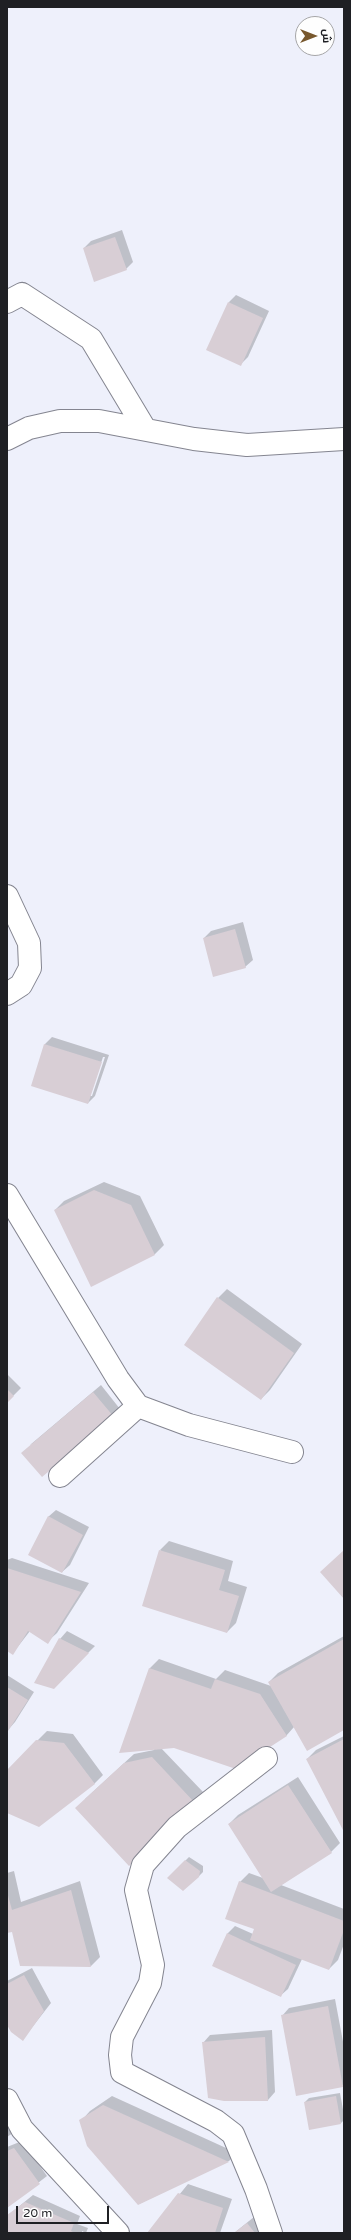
<!DOCTYPE html>
<html>
<head>
<meta charset="utf-8">
<style>
	body { margin:0 }
	#map { position:relative; width:351px; height:2240px; overflow:hidden; background:#eef0fb; font-family:"Varela Round",Cairo,sans-serif }
	canvas { display:block }
	.frame { position:absolute; inset:0; border:8px solid #1f2024; pointer-events:none }
	.north { position:absolute; left:295px; top:16px; width:40px; height:40px; box-sizing:border-box; background:#fefefe; border:1px solid #a5a5a7; border-radius:50%; rotate:90deg; font-size:11px; font-weight:700; line-height:16px; text-align:center; color:#1f2024 }
	.north::after { content:''; display:block; margin:auto; width:14px; height:18px; background:#78582e; clip-path:polygon(50% 0,100% 100%,50% 72%,0 100%) }
	.scale { position:absolute; left:16px; top:2206px; width:93px; height:18px; box-sizing:border-box; border:2px solid #1f2024; border-top:0; padding-left:5px; font-size:12px; line-height:14px; white-space:nowrap; color:#1f2024; -webkit-text-stroke:3px #fefefe; paint-order:stroke }
</style>
</head>
<body>
<div id="map">
<canvas width="351" height="2240"></canvas>
<div class="frame"></div>
<div class="north">ش</div>
<div class="scale">20 m</div>
</div>
<script>
const ctx = document.querySelector('canvas').getContext('2d');
ctx.lineJoin = 'round';
function fillPath(path, color) { ctx.fillStyle = color; ctx.fill(path, 'evenodd'); }
const poly = rows => new Path2D(rows.map(r => 'M' + r).join(''));
function stroke(path, color, width, dash) { ctx.strokeStyle = color; ctx.lineWidth = width; ctx.lineCap = dash ? 'butt' : 'round'; ctx.setLineDash(dash || []); ctx.stroke(path); }
fillPath(poly([
	[122,230,133,262,126,269,84,248,91,241],
	[236,295,269,311,248,357,240,365,229,302],
	[243,922,253,960,245,967,204,938,211,931],
	[52,1037,109,1055,95,1096,88,1103,32,1085,45,1044],
	[103,1057,105,1057,92,1096,90,1096],
	[104,1182,140,1196,164,1245,155,1254,91,1285,55,1210,64,1201],
	[227,1289,302,1344,270,1390,261,1399,218,1298],
	[7,1374,21,1388,7,1402],
	[101,1385,120,1409,113,1416,30,1445],
	[56,1510,89,1527,70,1565,62,1572,48,1517],
	[169,1541,233,1561,228,1581,247,1587,236,1623,227,1632,160,1550],
	[12,1558,89,1583,57,1633,47,1642,30,1631,13,1653,7,1650,7,1560],
	[67,1631,95,1646,54,1687,60,1639],
	[344,1636,344,1729,294,1727,286,1736,161,1748,204,1793,195,1803,85,1799,134,1754,154,1750,154,1748,121,1752,150,1668,159,1659,216,1679,225,1670,271,1686,269,1682,278,1673],
	[7,1675,34,1692,15,1722,8,1730],
	[47,1731,73,1734,103,1775,94,1784,7,1812,7,1771],
	[344,1736,344,1830,307,1759,316,1750],
	[298,1777,340,1843,331,1852,281,1885,344,1909,344,1944,338,1960,329,1969,302,1959,288,1989,280,1996,213,1965,228,1933,235,1926,253,1934,255,1929,240,1882,249,1873,263,1878,229,1824,238,1815],
	[189,1857,203,1866,203,1872,198,1877,168,1878],
	[14,1871,21,1902,80,1881,100,1957,91,1966,21,1965,13,1931,7,1932,7,1873],
	[32,1968,51,2003,23,2039,7,2023,7,1981],
	[335,1999,344,2047,343,2086,282,2016,289,2008],
	[272,2030,275,2092,268,2100,203,2043,210,2035],
	[7,2093,16,2131,7,2137],
	[340,2093,344,2115,344,2120,341,2123,305,2102,309,2098],
	[112,2096,237,2153,229,2161,139,2204,81,2121,90,2111],
	[22,2141,47,2176,7,2207,7,2147],
	[188,2184,232,2199,220,2233,148,2233],
	[33,2195,80,2216,77,2224,88,2228,86,2233,82,2231,82,2233,7,2233,7,2216],
	[254,2217,267,2233,234,2233]
]), '#0003');
fillPath(poly([
	[115,237,127,270,94,282,83,248],
	[228,302,263,318,241,366,206,350],
	[235,929,246,968,213,977,203,938],
	[44,1044,102,1062,88,1104,31,1086],
	[94,1190,131,1205,155,1255,91,1287,54,1210],
	[217,1297,294,1353,261,1400,184,1345],
	[7,1389,14,1396,7,1403],
	[93,1392,114,1417,42,1477,21,1453],
	[48,1516,83,1535,62,1573,28,1555],
	[159,1550,225,1570,219,1590,239,1596,227,1633,142,1606],
	[344,1550,344,1599,320,1572],
	[7,1568,81,1592,48,1644,28,1631,13,1655,7,1651],
	[59,1638,89,1653,54,1689,34,1683],
	[344,1639,344,1730,307,1751,268,1682],
	[149,1668,211,1689,215,1679,260,1694,287,1736,236,1769,174,1748,119,1753],
	[7,1687,28,1700,8,1731,7,1730],
	[344,1739,344,1832,306,1759],
	[36,1740,64,1743,95,1784,39,1827,7,1813,7,1770],
	[152,1757,195,1803,129,1866,75,1808,124,1763],
	[288,1785,332,1853,271,1892,228,1824],
	[185,1860,200,1871,199,1877,183,1891,167,1878],
	[239,1881,344,1921,344,1930,329,1970,250,1940,254,1929,225,1919],
	[71,1890,91,1967,20,1966,12,1932,7,1933,7,1892,12,1910],
	[227,1933,296,1965,281,1997,212,1966],
	[24,1975,44,2011,23,2041,11,2032,7,2025,7,1984],
	[328,2006,343,2087,296,2096,281,2015],
	[265,2037,268,2101,224,2101,208,2098,202,2042],
	[336,2096,341,2124,309,2130,304,2102],
	[103,2105,229,2162,138,2205,87,2146,79,2120],
	[14,2148,40,2184,7,2208,7,2151],
	[178,2193,223,2208,215,2233,147,2233],
	[25,2202,74,2223,71,2231,75,2233,7,2233,7,2215],
	[247,2223,255,2233,234,2233]
]), '#d8ced5');
const street = poly([
	[7,302,22,294,91,339,145,429],
	[7,439,29,428,60,421,99,421,194,439,247,445,344,439],
	[7,896,29,943,30,968,21,985,7,994],
	[7,1195,118,1379,138,1406,189,1425,292,1452],
	[60,1476,138,1406],
	[266,1758,177,1827,143,1865,136,1890,153,1965,150,1983,122,2037,120,2055,122,2072,216,2121,233,2134,256,2189,271,2233]
]);
const secondary = poly([
	[7,2100,22,2129,118,2233]
]);
stroke(street, '#848590', 24);
stroke(secondary, '#848590', 24);
stroke(street, '#fff', 22);
stroke(secondary, '#fff', 22);
</script>
</body>
</html>
